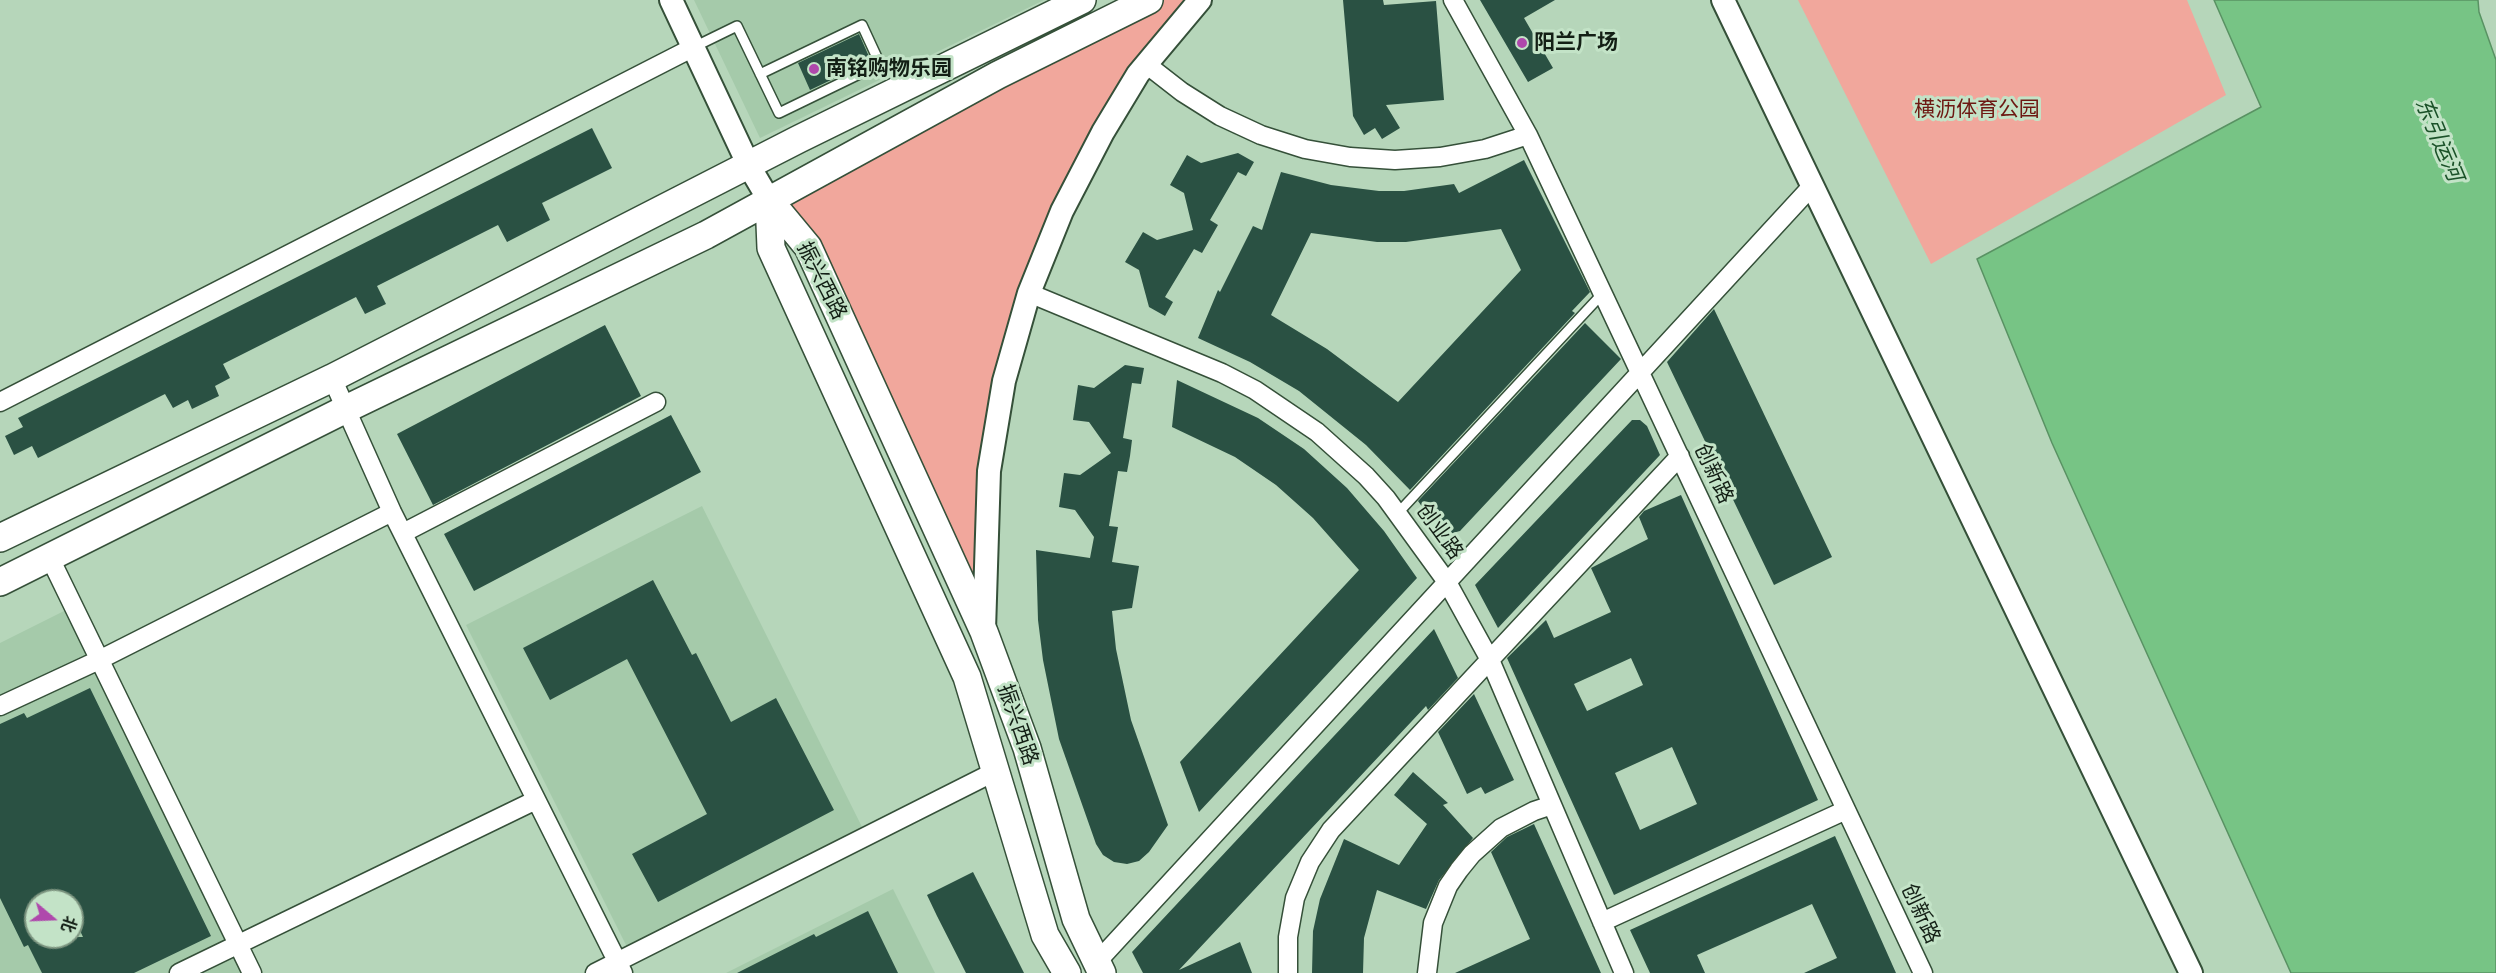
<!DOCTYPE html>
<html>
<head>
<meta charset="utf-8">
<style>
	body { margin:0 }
	#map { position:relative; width:2496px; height:973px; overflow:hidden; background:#b6d6ba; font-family:"Archivo Narrow","Noto Sans SC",sans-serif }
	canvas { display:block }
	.north { position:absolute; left:24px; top:889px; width:60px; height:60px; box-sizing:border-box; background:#c3e3c7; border:2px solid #7d9580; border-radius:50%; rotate:109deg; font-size:16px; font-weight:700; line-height:24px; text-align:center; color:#131f15 }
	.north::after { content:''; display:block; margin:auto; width:21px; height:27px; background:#af48ac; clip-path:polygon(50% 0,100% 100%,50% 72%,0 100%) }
</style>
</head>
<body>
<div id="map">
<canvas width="2496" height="973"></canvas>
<div class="north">北</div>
</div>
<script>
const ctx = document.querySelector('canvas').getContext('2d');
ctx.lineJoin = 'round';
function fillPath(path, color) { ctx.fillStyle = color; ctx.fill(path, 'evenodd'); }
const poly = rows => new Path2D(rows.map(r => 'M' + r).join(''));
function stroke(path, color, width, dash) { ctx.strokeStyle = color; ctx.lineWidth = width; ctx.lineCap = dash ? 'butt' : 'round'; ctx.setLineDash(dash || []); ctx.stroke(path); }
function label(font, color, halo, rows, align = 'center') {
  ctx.font = font + ' "Archivo Narrow","Noto Sans SC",sans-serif'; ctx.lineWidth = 6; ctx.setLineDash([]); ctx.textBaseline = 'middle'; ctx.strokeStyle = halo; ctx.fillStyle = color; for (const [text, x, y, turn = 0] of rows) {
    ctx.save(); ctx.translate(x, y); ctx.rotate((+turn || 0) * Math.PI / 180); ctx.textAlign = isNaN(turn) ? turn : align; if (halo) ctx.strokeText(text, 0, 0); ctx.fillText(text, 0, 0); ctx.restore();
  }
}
fillPath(poly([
	[694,0,1044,0,760,138],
	[702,506,864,831,629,951,466,625],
	[66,610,242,973,0,973,0,643],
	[36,901,72,901,72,937,36,937],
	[893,889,935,973,726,973]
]), '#a5caaa');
fillPath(poly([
	[1154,0,1200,0,1071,190,1004,381,984,632,774,198],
	[1798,0,2187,0,2226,95,1931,264]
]), '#f1a79c');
const water = poly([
	[2214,0,2478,0,2479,12,2496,60,2496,973,2291,973,2052,443,1977,259,2261,107,2214,0]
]);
fillPath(water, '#77c485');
stroke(water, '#599263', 1.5);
fillPath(poly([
	[1343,0,1383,0,1384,5,1436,1,1444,100,1386,105,1400,128,1382,139,1375,128,1364,135,1353,116],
	[1480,0,1555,0,1524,18,1553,68,1528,82],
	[859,34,871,61,810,90,798,63],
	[592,128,612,168,542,203,550,220,507,242,498,225,377,286,386,304,365,314,356,297,223,364,230,378,215,386,219,396,192,409,188,400,173,408,165,394,38,458,32,446,14,455,5,436,23,427,18,418],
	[1238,153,1254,162,1246,176,1238,172,1210,220,1218,225,1202,253,1194,249,1165,297,1173,302,1165,316,1149,307,1139,270,1125,262,1143,232,1157,240,1193,230,1184,193,1170,185,1187,155,1201,163],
	[1524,160,1590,292,1572,311,1575,313,1410,490,1366,445,1299,391,1250,362,1198,338,1218,290,1220,292,1253,226,1262,230,1281,172,1331,185,1379,191,1404,191,1454,184,1459,193],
	[1501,229,1521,270,1398,402,1327,349,1271,315,1311,233,1377,242,1406,242],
	[1714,309,1832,557,1774,585,1667,362],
	[1585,323,1621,359,1460,531,1449,534,1438,529,1418,501],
	[605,325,641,396,433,505,397,434],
	[1125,365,1144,368,1141,384,1132,383,1123,438,1132,440,1130,456,1127,472,1118,471,1109,526,1118,527,1112,562,1139,566,1132,608,1112,611,1116,649,1131,720,1168,825,1149,852,1139,861,1127,864,1114,862,1103,855,1096,844,1059,739,1043,660,1038,620,1036,550,1090,558,1094,537,1075,510,1059,507,1064,473,1080,475,1111,453,1089,422,1073,420,1078,385,1094,388],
	[1177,380,1258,418,1304,449,1347,488,1384,531,1417,578,1199,812,1180,762,1359,570,1313,518,1276,485,1235,457,1172,427],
	[671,415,701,472,474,591,444,534],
	[1632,420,1640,420,1647,426,1660,455,1498,628,1475,585],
	[1681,495,1818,800,1614,895,1507,658,1546,620,1554,638,1611,612,1591,568,1648,539,1639,517,1644,511],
	[1631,658,1643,685,1587,711,1574,684],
	[1672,747,1697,804,1640,830,1615,773],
	[653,580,692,655,696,653,731,722,776,698,834,810,658,902,632,854,707,814,627,659,550,700,523,648],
	[1434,629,1458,678,1428,710,1426,706,1179,970,1240,942,1252,973,1143,973,1132,952],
	[90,688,211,936,134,973,42,973,28,945,24,947,0,898,0,724,24,713,27,718],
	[36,901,72,901,72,914,83,937,36,937],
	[1474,694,1514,780,1485,794,1481,787,1467,794,1438,732],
	[1413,772,1448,803,1443,805,1473,838,1439,880,1426,909,1377,890,1364,938,1363,973,1312,973,1313,931,1320,899,1344,839,1399,865,1427,824,1394,795],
	[1534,824,1601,973,1455,973,1530,939,1491,852,1507,837],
	[1835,836,1896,973,1804,973,1837,958,1812,904,1697,955,1705,973,1650,973,1630,930],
	[973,872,1015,955,1024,973,966,973,937,916,927,895],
	[868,911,898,973,737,973,814,934,816,937]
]), '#2a5143');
const service = poly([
	[694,47,737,26,779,113,880,64,862,25,760,74],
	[1398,513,1603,293]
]);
const minor = poly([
	[1453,0,1528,135,1923,973],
	[1146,64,1182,92,1220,116,1261,135,1305,149,1350,157,1395,160,1440,157,1485,149,1528,135],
	[1029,293,1222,373,1255,390,1317,432,1366,476,1386,498,1447,582,1490,660,1624,973],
	[332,378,392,512,623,973],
	[0,402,694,47],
	[403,533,656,402],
	[49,556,252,973],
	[0,706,99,660,392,512],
	[1602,922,1846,810],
	[1097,962,1812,186],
	[179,973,536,800],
	[595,973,994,772],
	[1288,973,1288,937,1295,898,1310,862,1331,830,1680,456],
	[1427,973,1433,923,1448,886,1459,870,1472,854,1501,828,1534,811,1552,805]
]);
const tertiary = poly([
	[671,0,749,166,769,200],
	[1723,0,2191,973],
	[984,630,989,471,1004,381,1029,293,1062,211,1103,132,1138,74,1200,0]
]);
const secondary = poly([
	[769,200,808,247,984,632,1027,748,1076,919,1102,973],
	[769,200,771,248,967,677,1045,935,1067,973],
	[0,538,332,378,799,139,1082,0],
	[0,582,348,408,706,235,998,75,1149,0]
]);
stroke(service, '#355039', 12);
stroke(minor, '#355039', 21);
stroke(tertiary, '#355039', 26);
stroke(secondary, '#355039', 30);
stroke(service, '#fff', 9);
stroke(minor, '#fff', 18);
stroke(tertiary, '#fff', 22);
stroke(secondary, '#fff', 27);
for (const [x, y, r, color] of [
	[1522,43,6,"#af48ac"],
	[814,69,6,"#af48ac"]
]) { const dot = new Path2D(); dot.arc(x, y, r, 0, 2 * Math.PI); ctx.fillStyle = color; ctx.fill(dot); stroke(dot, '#c3e3c7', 2); }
label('bold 21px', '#131f15', '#c3e3c7', [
	["阳兰广场",1534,43],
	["南铭购物乐园",826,69]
], 'left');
label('21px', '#6d1812', '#c3e3c7', [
	["横沥体育公园",1977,110]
]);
label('21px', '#131f15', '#c3e3c7', [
	["振兴西路",821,281,63],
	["创新路",1713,474,65],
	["创业路",1439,532,54],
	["振兴西路",1017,725,71],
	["创新路",1920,914,65]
]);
label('italic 22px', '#1b5229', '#c3e3c7', [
	["东引运河",2438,140,67]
]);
</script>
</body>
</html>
